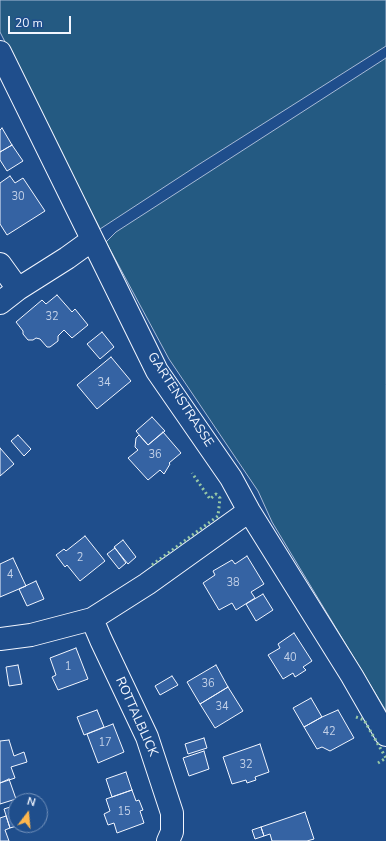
<!DOCTYPE html>
<html>
<head>
<meta charset="utf-8">
<style>
	body { margin:0 }
	#map { position:relative; width:386px; height:841px; overflow:hidden; background:#1f4e8c; font-family:"Nunito Sans",sans-serif }
	canvas { display:block }
	.north { position:absolute; left:8px; top:793px; width:40px; height:40px; box-sizing:border-box; background:#1f4e8c; border:1px solid #7391ba; border-radius:50%; rotate:16deg; font-size:11px; font-weight:700; line-height:16px; text-align:center; color:#f2f6ff }
	.north::after { content:''; display:block; margin:auto; width:14px; height:18px; background:#ffb74d; clip-path:polygon(50% 0,100% 100%,50% 72%,0 100%) }
	.scale { position:absolute; left:8px; top:16px; width:63px; height:18px; box-sizing:border-box; border:2px solid #f2f6ff; border-top:0; padding-left:5px; font-size:12px; line-height:14px; white-space:nowrap; color:#f2f6ff; -webkit-text-stroke:3px #1f4e8c; paint-order:stroke }
</style>
</head>
<body>
<div id="map">
<canvas width="386" height="841"></canvas>
<div class="north">N</div>
<div class="scale">20 m</div>
</div>
<script>
const ctx = document.querySelector('canvas').getContext('2d');
ctx.lineJoin = 'round';
function fillPath(path, color) { ctx.fillStyle = color; ctx.fill(path, 'evenodd'); }
const poly = rows => new Path2D(rows.map(r => 'M' + r).join(''));
function stroke(path, color, width, dash) { ctx.strokeStyle = color; ctx.lineWidth = width; ctx.lineCap = dash ? 'butt' : 'round'; ctx.setLineDash(dash || []); ctx.stroke(path); }
function label(font, color, halo, rows, align = 'center') {
  ctx.font = font + ' "Nunito Sans",sans-serif'; ctx.lineWidth = 3; ctx.setLineDash([]); ctx.textBaseline = 'middle'; ctx.strokeStyle = halo; ctx.fillStyle = color; for (const [text, x, y, turn = 0] of rows) {
    ctx.save(); ctx.translate(x, y); ctx.rotate((+turn || 0) * Math.PI / 180); ctx.textAlign = isNaN(turn) ? turn : align; if (halo) ctx.strokeText(text, 0, 0); ctx.fillText(text, 0, 0); ctx.restore();
  }
}
const green = poly([
	[0,0,386,0,386,46,198,165,100,229,0,32,0,0],
	[386,58,386,711,272,522,258,491,169,359,106,242,116,232,386,58]
]);
fillPath(green, '#245a82');
stroke(green, '#a8bbd7', 1);
const building = poly([
	[2,128,12,145,0,152,0,130,2,128],
	[12,145,23,161,7,171,0,160,0,152,12,145],
	[10,176,15,183,23,178,45,211,7,235,0,224,0,183,10,176],
	[57,295,72,312,75,309,88,325,72,338,64,330,58,336,58,341,50,347,47,347,40,339,36,338,33,340,28,340,23,334,23,331,16,322,42,300,46,304,57,295],
	[102,332,114,347,100,359,87,344,102,332],
	[111,357,131,381,97,409,77,385,111,357],
	[152,417,165,431,148,445,136,431,152,417],
	[163,432,181,453,169,463,170,464,164,474,160,470,148,480,128,458,138,450,135,447,136,438,139,435,148,445,163,432],
	[18,435,31,449,24,456,11,441,18,435],
	[0,448,14,464,0,476,0,448],
	[85,536,105,561,80,581,67,565,65,567,56,555,64,549,66,551,85,536],
	[123,540,136,557,128,564,114,547,123,540],
	[115,548,126,563,119,569,107,554,115,548],
	[247,556,264,584,251,592,255,598,236,610,232,603,219,610,203,583,215,575,213,571,232,560,235,564,247,556],
	[13,558,26,586,0,597,0,564,13,558],
	[36,581,44,599,27,606,19,589,36,581],
	[263,594,273,610,256,621,246,604,263,594],
	[294,633,312,661,303,667,306,670,295,677,293,673,283,679,268,655,280,648,278,644,294,633],
	[76,648,88,679,58,690,52,677,56,675,50,658,76,648],
	[18,665,22,684,9,686,6,667,18,665],
	[216,665,228,687,200,704,187,682,216,665],
	[172,676,178,685,160,695,155,686,172,676],
	[228,687,243,711,215,728,200,704,228,687],
	[311,698,322,717,304,727,293,708,311,698],
	[97,710,104,727,84,735,77,717,97,710],
	[338,710,354,738,330,751,322,747,317,749,304,727,322,717,338,710],
	[113,724,124,752,98,763,87,734,113,724],
	[204,738,207,748,188,754,185,744,204,738],
	[9,740,14,756,24,752,27,762,11,767,15,778,0,783,0,741,9,740],
	[260,744,269,772,255,777,256,780,247,783,246,780,232,784,223,757,260,744],
	[204,751,209,769,189,776,183,758,204,751],
	[126,772,132,790,112,797,106,779,126,772],
	[9,779,16,799,0,804,0,783,9,779],
	[132,790,136,801,139,800,143,810,140,811,144,823,117,833,114,823,108,825,104,814,110,811,106,799,132,790],
	[16,805,16,825,20,825,10,828,4,809,16,805],
	[305,812,314,839,307,841,272,841,270,834,264,836,261,827,305,812],
	[6,816,10,828,5,830,9,841,0,841,0,818,6,816],
	[261,827,264,836,255,839,252,830,261,827]
]);
fillPath(building, '#3563a3');
stroke(building, '#f2f6ff', 1);
const minor = poly([
	[0,52,157,371,231,478,249,511,352,676,386,735],
	[0,264,18,289],
	[0,303,18,289,67,258,92,240],
	[92,619,101,640,147,737,172,813,172,832,168,841],
	[0,639,31,635,92,619,147,584,249,511]
]);
stroke(minor, '#f2f6ff', 24);
stroke(minor, '#1f4e8c', 22);
stroke(poly([
	[152,565,218,516,220,498,216,494,210,499,192,473],
	[356,717,364,720,386,758,378,763]
]), '#97c8a6', 3, [2, 3]);
label('11px', '#c3d1e8', null, [
	["30",18,197],
	["32",52,317],
	["34",104,383],
	["36",155,455],
	["2",80,558],
	["4",10,575],
	["38",233,583],
	["40",290,658],
	["1",68,667],
	["36",208,684],
	["34",222,707],
	["42",329,732],
	["17",105,743],
	["32",246,765],
	["15",124,812]
]);
label('13px', '#f2f6ff', '#1f4e8c', [
	["GARTENSTRASSE",180,400,57],
	["ROTTALBLICK",136,717,66]
]);
</script>
</body>
</html>
